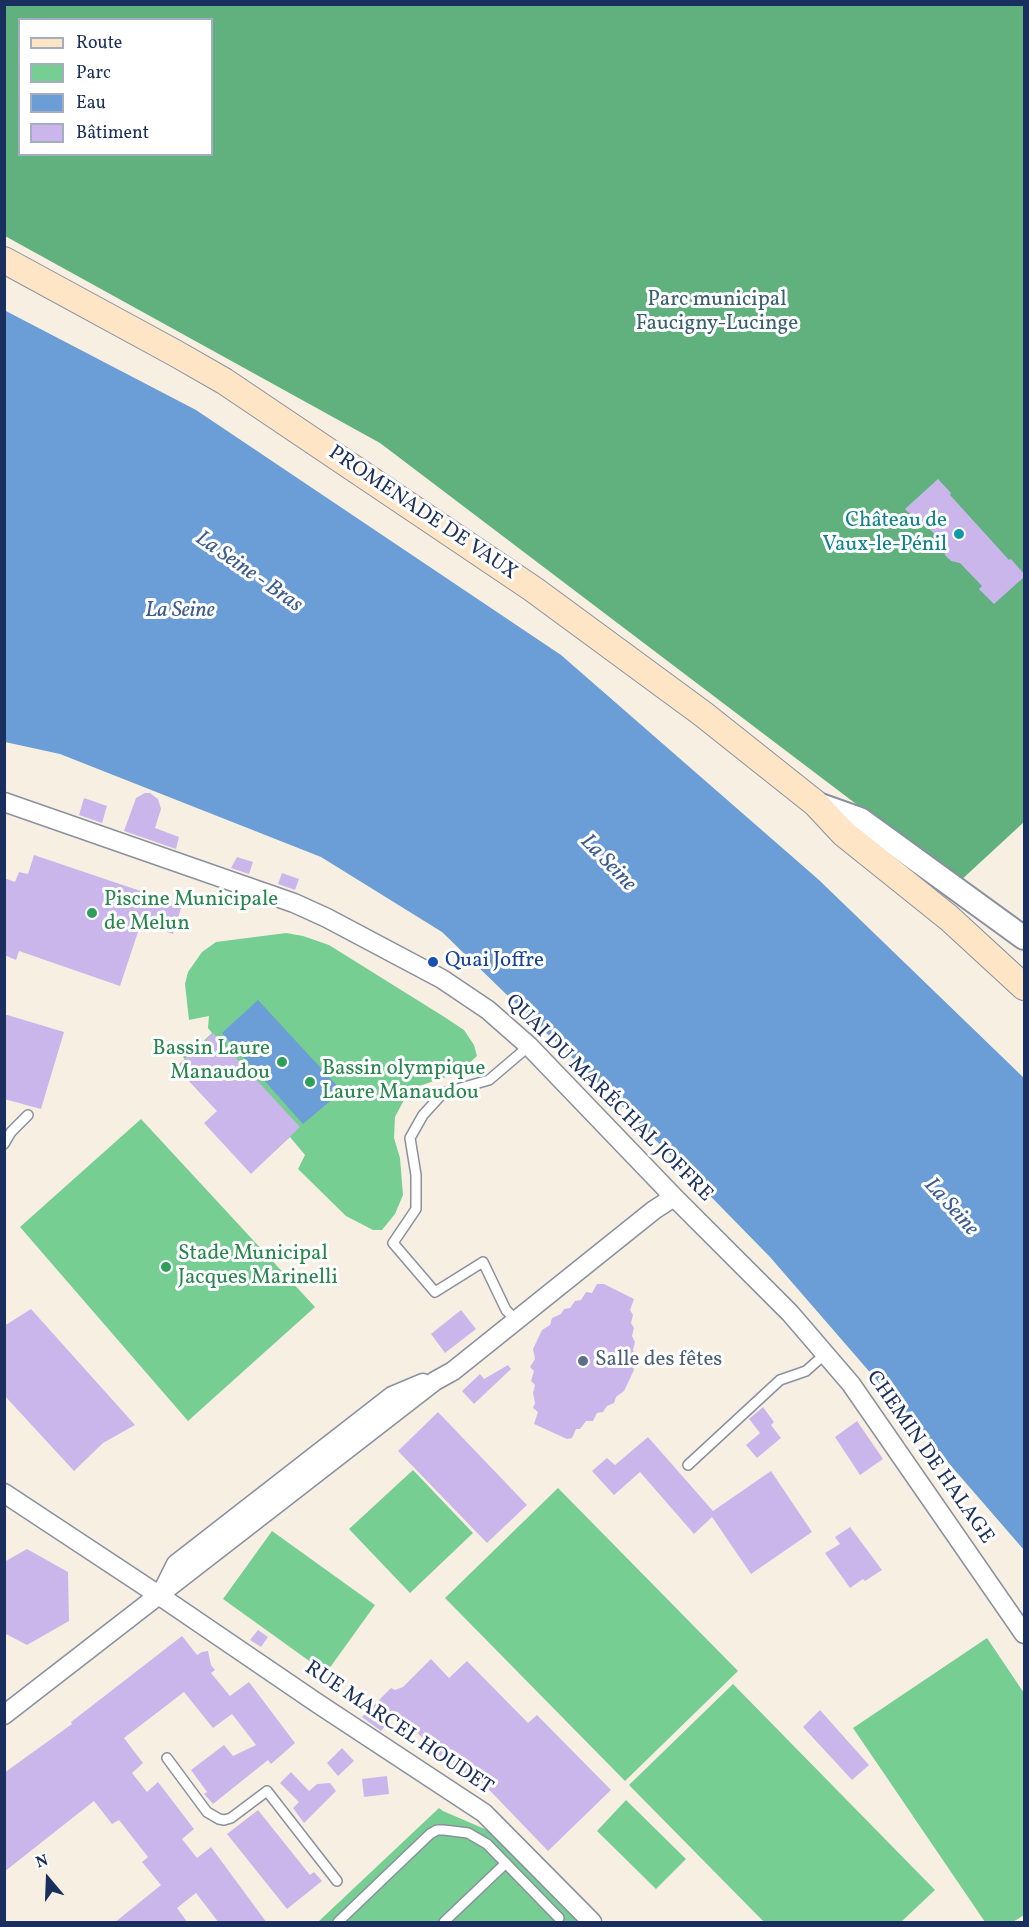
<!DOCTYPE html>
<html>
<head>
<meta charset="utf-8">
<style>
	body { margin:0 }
	#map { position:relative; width:1029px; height:1927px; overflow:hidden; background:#f7f0e2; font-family:Vollkorn,serif }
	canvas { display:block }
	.frame { position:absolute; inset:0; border:6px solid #1b2f5e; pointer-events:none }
	.legend { position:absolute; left:18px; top:18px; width:195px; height:138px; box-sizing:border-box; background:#fff; border:2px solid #a4acbf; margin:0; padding:8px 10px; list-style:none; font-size:18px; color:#1b2f5e }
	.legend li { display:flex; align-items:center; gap:12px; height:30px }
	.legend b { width:30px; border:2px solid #a4acbf }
	.north { position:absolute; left:18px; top:1849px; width:60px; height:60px; -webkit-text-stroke:4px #fff; paint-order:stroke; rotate:341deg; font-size:16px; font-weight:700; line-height:24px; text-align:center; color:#1b2f5e }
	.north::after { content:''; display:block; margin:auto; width:21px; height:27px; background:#1b2f5e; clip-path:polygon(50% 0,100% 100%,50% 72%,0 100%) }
</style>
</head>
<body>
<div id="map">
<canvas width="1029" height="1927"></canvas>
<div class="frame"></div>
<ul class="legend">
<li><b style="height:8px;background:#fde5c5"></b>Route</li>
<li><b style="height:16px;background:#76ce93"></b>Parc</li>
<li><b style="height:16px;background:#6b9dd6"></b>Eau</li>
<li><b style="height:16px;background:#cbb6ec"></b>Bâtiment</li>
</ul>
<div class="north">N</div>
</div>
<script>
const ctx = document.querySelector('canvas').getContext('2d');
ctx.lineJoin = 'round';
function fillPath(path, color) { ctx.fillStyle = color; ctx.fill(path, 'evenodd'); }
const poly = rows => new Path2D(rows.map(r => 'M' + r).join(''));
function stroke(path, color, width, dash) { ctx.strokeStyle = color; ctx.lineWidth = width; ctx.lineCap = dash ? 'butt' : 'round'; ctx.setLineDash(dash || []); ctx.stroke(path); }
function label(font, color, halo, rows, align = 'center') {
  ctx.font = font + ' Vollkorn,serif'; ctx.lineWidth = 6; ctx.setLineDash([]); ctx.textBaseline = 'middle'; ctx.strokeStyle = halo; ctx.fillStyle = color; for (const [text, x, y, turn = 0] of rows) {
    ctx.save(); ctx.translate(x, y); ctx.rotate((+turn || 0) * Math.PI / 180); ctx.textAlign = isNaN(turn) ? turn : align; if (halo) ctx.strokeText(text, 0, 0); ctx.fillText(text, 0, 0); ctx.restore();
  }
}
fillPath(poly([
	[286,933,303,936,329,945,446,1018,464,1030,474,1045,477,1056,466,1066,446,1077,416,1087,405,1098,395,1117,394,1138,400,1158,403,1195,395,1214,382,1230,373,1230,346,1216,298,1169,305,1155,290,1137,264,1161,176,1067,185,1059,181,1055,188,1048,192,1052,212,1033,208,1028,209,1016,189,1020,185,984,188,972,202,952,216,942],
	[141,1119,315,1307,188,1421,20,1227],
	[413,1470,473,1533,410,1593,349,1529],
	[558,1488,738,1671,625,1781,445,1598],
	[272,1531,375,1605,326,1673,223,1599],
	[987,1638,1024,1693,1024,1915,1013,1922,985,1922,853,1728],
	[733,1684,935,1890,901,1922,764,1922,629,1785],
	[626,1800,686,1859,656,1889,597,1831],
	[439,1808,443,1811,501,1836,580,1922,318,1922]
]), '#76ce93');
fillPath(poly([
	[5,5,1024,5,1024,822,959,882,380,443,5,236],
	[20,20,212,20,212,154,20,154]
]), '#60b17d');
fillPath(poly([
	[4,310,196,410,561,655,819,880,1024,1078,1024,1550,770,1257,632,1116,442,932,321,857,60,754,5,742],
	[258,1000,342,1091,303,1124,222,1033]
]), '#6b9dd6');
fillPath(poly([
	[938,479,951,493,950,495,1009,560,1011,559,1024,574,1024,577,994,604,979,589,982,586,960,563,951,561,945,555,943,543,922,521,919,523,905,509],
	[145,793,150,793,158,799,161,809,155,828,179,837,176,849,124,831,136,798],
	[84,798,107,806,102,823,79,815],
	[34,855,182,905,173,934,141,923,120,986,19,951,16,960,4,955,4,878,15,882,19,872,28,874],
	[237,857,253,862,249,874,231,868],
	[282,873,299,879,295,890,278,884],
	[4,1014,64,1032,41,1109,4,1099],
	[213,1033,300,1127,251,1174,204,1123,217,1111,176,1067],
	[597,1284,604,1284,634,1299,630,1310,633,1315,631,1323,634,1328,632,1336,635,1342,633,1350,636,1356,632,1363,634,1370,624,1391,616,1397,614,1403,607,1406,603,1412,597,1413,593,1421,586,1421,580,1429,576,1429,572,1438,567,1439,534,1424,538,1412,533,1408,535,1403,533,1393,535,1385,531,1381,534,1371,530,1367,535,1359,533,1349,542,1330,550,1325,552,1318,561,1314,564,1309,570,1308,575,1301,581,1300,586,1292,592,1293],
	[31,1309,135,1425,103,1443,74,1471,4,1395,4,1326],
	[461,1310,476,1329,445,1353,431,1334],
	[508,1365,511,1369,474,1404,462,1391,480,1374,484,1379],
	[763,1407,774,1422,771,1425,781,1438,757,1458,746,1445,760,1433,749,1419],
	[438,1412,527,1505,487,1543,398,1451],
	[857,1421,883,1459,860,1475,835,1437],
	[648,1437,713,1511,771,1471,812,1532,751,1574,712,1517,694,1534,640,1472,614,1495,592,1471,607,1458,615,1465],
	[850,1527,882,1570,865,1581,863,1579,850,1588,825,1553,840,1544,835,1537],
	[27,1549,68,1572,69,1621,27,1645,4,1633,4,1562],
	[258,1630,268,1637,261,1647,250,1640],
	[182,1636,197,1655,202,1652,208,1651,211,1665,215,1670,211,1673,230,1696,249,1682,295,1743,271,1764,268,1760,213,1804,204,1794,207,1792,191,1770,224,1745,233,1756,256,1745,232,1714,213,1728,184,1692,124,1738,143,1763,132,1773,147,1792,158,1782,194,1829,182,1839,197,1858,211,1847,267,1923,219,1923,196,1893,177,1908,188,1923,114,1923,161,1885,142,1862,148,1857,119,1820,112,1824,94,1801,4,1872,4,1773,72,1724,71,1722],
	[431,1659,449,1678,467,1661,528,1723,537,1715,611,1790,548,1851,475,1775,466,1782,397,1712,381,1731,362,1717,391,1688,395,1690,403,1687],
	[820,1710,869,1765,852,1780,803,1727],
	[342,1748,354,1761,338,1776,327,1763],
	[291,1772,309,1791,317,1784,330,1783,336,1791,304,1823,293,1808,299,1802,280,1783],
	[387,1776,389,1794,364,1797,362,1779],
	[258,1810,310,1875,314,1872,322,1881,287,1909,227,1834]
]), '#cbb6ec');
const service = poly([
	[4,1144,11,1132,28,1115],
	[517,1321,506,1310,483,1262,435,1292,393,1243,416,1209,416,1175,410,1138,423,1115,443,1093,489,1080,529,1046],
	[688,1465,780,1380,806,1371,825,1354],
	[167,1758,207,1812,219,1819,224,1820,231,1818,267,1791,337,1881],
	[338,1922,430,1834,437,1830,444,1830,468,1833,487,1844,559,1918],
	[444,1922,506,1863]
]);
const minor = poly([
	[4,802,294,903,327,918,442,979,488,1010,529,1046,674,1197,790,1313,851,1384,1024,1634],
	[4,1493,160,1596,317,1703,484,1813,592,1922],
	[162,1592,176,1564,392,1396,423,1383],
	[4,1715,435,1381,453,1371,654,1210,674,1197]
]);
const tertiary = poly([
	[815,803,860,819,1024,938]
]);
const secondary = poly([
	[4,260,175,353,224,381,533,589,703,714,815,803,843,833,949,918,1024,987]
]);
stroke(service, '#8990a0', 12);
stroke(minor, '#8990a0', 21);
stroke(tertiary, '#8990a0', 26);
stroke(secondary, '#8990a0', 28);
stroke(service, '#fff', 9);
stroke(minor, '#fff', 18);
stroke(tertiary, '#fff', 22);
stroke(secondary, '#fde5c5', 26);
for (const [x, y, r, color] of [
	[959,534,6,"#0f9aa8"],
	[92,913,6,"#2e9e5b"],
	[433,962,6,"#1a4fb4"],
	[282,1062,6,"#2e9e5b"],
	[310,1082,6,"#2e9e5b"],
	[166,1267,6,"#2e9e5b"],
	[583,1361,6,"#5c6f8a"]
]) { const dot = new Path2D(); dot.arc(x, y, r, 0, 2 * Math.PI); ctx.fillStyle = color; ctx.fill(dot); stroke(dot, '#fff', 2); }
label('21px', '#365f6e', '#fff', [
	["Parc municipal",717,301],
	["Faucigny-Lucinge",717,325]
]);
label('21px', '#1b2f5e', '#fff', [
	["PROMENADE DE VAUX",422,514,34],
	["QUAI DU MARÉCHAL JOFFRE",608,1099,45],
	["CHEMIN DE HALAGE",929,1458,55],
	["RUE MARCEL HOUDET",398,1729,34]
]);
label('21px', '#0d838f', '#fff', [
	["Château de",947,522],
	["Vaux-le-Pénil",947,546]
], 'right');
label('21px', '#27864d', '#fff', [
	["Piscine Municipale",104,901],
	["de Melun",104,925],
	["Bassin Laure",270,1050,"right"],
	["Manaudou",270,1074,"right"],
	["Bassin olympique",322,1070],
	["Laure Manaudou",322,1094],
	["Stade Municipal",178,1255],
	["Jacques Marinelli",178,1279]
], 'left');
label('21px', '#164399', '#fff', [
	["Quai Joffre",445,962]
], 'left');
label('21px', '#4e5e75', '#fff', [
	["Salle des fêtes",595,1361]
], 'left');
label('italic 22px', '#3b5b8e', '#fff', [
	["La Seine - Bras",248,573,35],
	["La Seine",180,612],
	["La Seine",607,864,46],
	["La Seine",950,1208,48]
]);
</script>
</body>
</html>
